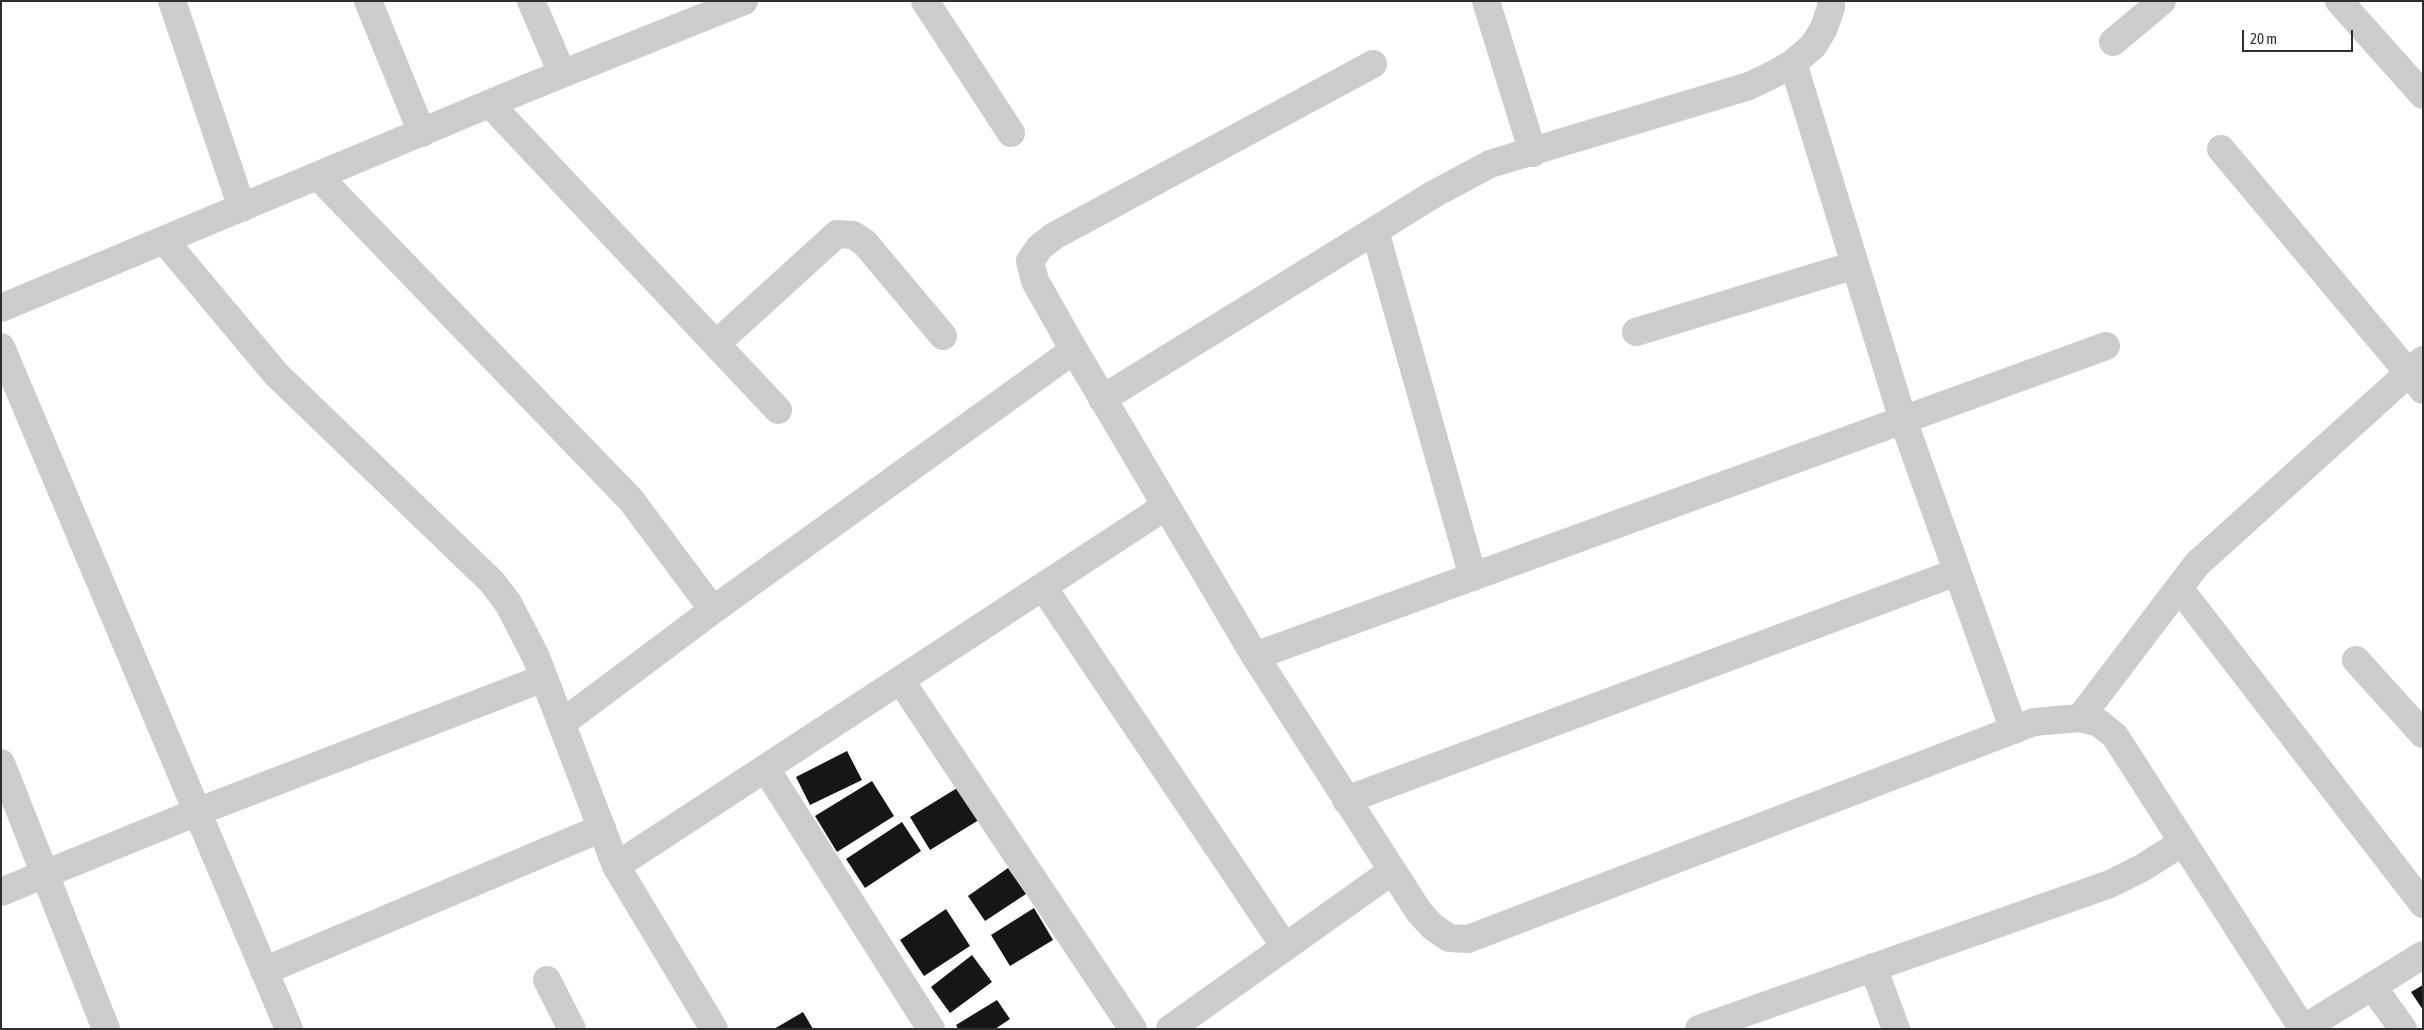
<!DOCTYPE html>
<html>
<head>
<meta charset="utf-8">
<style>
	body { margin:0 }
	#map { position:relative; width:2424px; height:1030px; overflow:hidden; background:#fff; font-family:"Asap Condensed",sans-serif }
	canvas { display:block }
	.frame { position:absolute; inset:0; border:2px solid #2f2f2f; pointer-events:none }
	.scale { position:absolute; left:2242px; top:30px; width:111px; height:22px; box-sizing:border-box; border:2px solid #2f2f2f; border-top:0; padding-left:6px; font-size:15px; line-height:18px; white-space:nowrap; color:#2f2f2f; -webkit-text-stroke:4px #fff; paint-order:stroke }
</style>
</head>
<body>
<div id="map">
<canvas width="2424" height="1030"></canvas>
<div class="frame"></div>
<div class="scale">20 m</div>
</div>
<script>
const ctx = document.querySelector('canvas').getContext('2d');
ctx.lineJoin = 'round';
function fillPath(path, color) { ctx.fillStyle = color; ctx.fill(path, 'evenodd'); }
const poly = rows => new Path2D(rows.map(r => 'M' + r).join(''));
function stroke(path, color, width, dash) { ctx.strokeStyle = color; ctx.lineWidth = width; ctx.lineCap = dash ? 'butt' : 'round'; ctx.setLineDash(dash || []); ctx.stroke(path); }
fillPath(poly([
	[847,751,862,780,810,805,796,777],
	[872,781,894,816,837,852,815,816],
	[962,785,982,818,930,850,910,817],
	[902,822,921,851,865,888,846,859],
	[1008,868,1026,894,985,921,968,896],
	[1034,908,1053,940,1010,966,991,935],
	[946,909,970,946,924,976,900,940],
	[972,955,992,982,950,1013,931,987],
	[2423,985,2423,1010,2411,992],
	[997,1000,1010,1019,995,1029,958,1029,956,1025],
	[803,1012,813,1029,774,1029]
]), '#161616');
stroke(poly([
	[172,1,242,208],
	[368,1,422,133],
	[531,1,562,73],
	[925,1,1011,133],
	[1486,1,1533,153],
	[2339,1,2423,95],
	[2113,42,2162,1],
	[1793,63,1903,420,2014,730],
	[1373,64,1054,236,1040,247,1030,261,1035,281,1074,350,1255,656,1419,912,1433,927,1449,938,1468,939,2034,722,2080,718,2099,723,2115,736,2303,1029],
	[490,104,778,410],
	[2221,149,2423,390],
	[318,176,631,500,713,610],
	[1375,231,1473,577],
	[164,240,276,374,492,582,508,603,536,657,616,866,714,1029],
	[1,308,527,88,744,1],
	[1636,332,1855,265],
	[716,344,837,234,853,235,865,243,943,336],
	[1,347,289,1029],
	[1102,399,1434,194,1490,164,1749,86,1774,74,1793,63,1813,46,1823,30,1831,8,1831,1],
	[1043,587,1285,947],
	[2179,588,2423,904],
	[1255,656,2106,346],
	[2356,660,2423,734],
	[901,681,1133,1029],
	[2080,718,2197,564,2423,360],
	[562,723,713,610,1074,350],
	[1,763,106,1029],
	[766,769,931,1029],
	[1346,800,1957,572],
	[616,866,1166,506],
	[1,892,197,812,544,678],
	[1873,967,1896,1029],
	[264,971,602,828],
	[547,980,572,1029],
	[2372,986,2403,1029],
	[1170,1029,1392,871],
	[1699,1029,2110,884,2142,868,2183,842],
	[2303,1029,2423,955]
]), '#ccc', 28);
</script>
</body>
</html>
